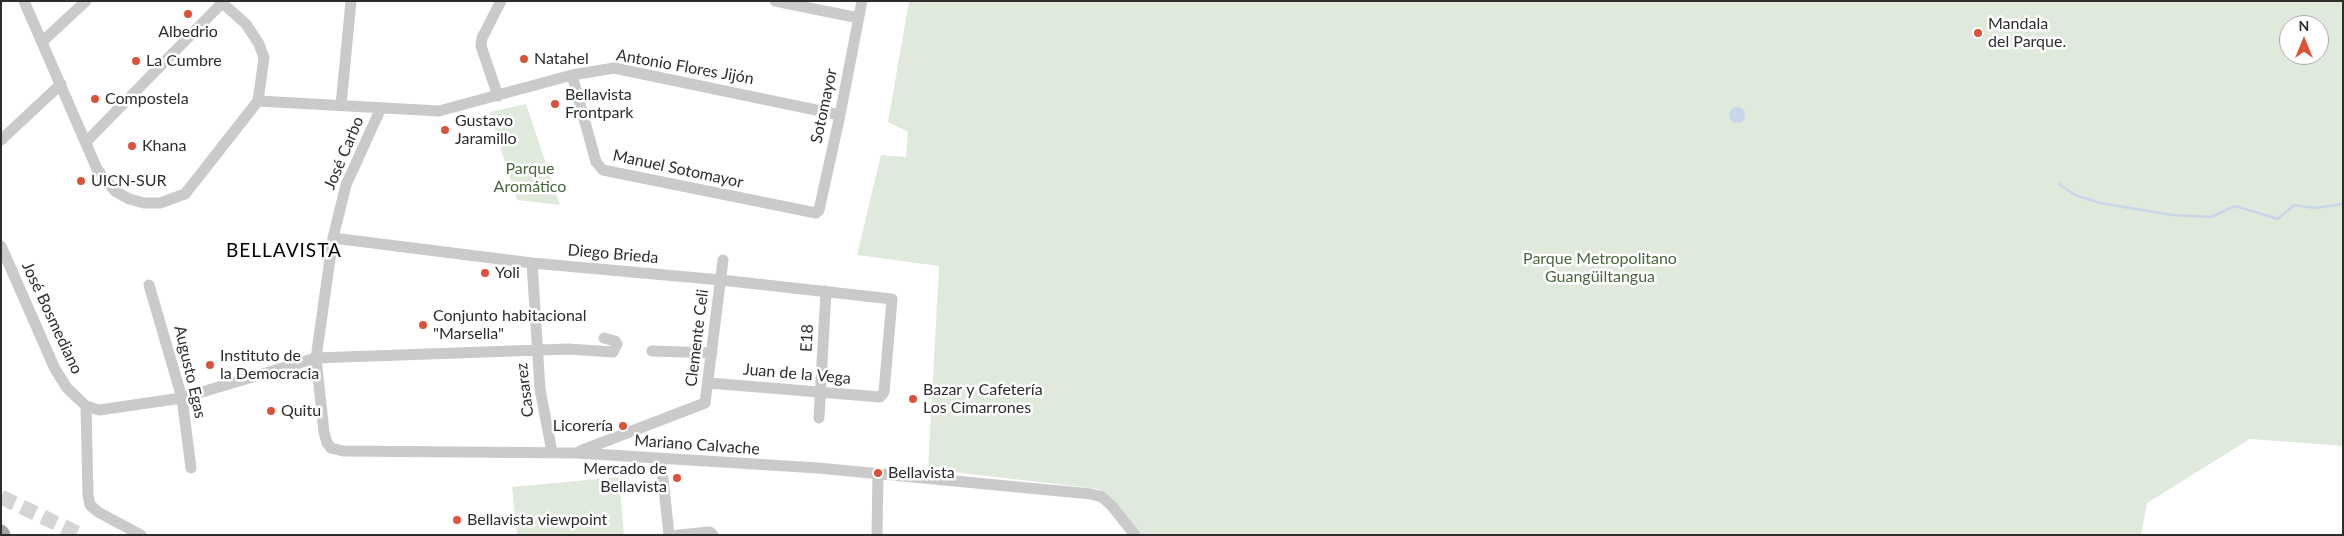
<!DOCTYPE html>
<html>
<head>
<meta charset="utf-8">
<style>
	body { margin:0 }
	#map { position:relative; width:2344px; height:536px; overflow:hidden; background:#fff; font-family:Lato,sans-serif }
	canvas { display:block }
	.frame { position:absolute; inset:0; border:2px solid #2d2d2d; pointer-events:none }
	.north { position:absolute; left:2279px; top:15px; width:50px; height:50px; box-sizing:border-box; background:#fff; border:1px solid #ababab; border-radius:50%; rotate:0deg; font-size:14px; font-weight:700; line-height:20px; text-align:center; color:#2d2d2d }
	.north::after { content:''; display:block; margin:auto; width:18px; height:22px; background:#da5239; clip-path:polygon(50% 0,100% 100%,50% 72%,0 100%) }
</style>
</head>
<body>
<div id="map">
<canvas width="2344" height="536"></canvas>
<div class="frame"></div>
<div class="north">N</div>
</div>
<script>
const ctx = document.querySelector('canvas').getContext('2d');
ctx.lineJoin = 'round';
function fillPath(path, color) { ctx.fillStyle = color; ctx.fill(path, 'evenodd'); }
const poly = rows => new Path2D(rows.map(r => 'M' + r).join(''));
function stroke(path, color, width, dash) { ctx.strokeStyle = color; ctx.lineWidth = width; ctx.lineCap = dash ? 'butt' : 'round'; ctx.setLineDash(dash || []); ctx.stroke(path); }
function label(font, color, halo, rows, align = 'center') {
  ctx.font = font + ' Lato,sans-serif'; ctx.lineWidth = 5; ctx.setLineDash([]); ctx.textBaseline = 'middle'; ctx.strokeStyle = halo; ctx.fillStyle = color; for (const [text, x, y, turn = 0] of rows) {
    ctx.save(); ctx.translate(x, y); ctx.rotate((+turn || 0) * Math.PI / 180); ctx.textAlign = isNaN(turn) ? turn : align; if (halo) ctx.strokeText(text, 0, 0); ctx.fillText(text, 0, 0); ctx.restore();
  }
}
fillPath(poly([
	[909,1,2343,1,2343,446,2250,439,2147,503,2141,535,1142,535,1098,489,928,469,939,266,857,255,881,155,906,157,908,132,888,122],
	[2289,25,2319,25,2319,55,2289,55],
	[526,104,560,205,517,200,489,112],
	[619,477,624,535,517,535,512,487]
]), '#e0eadc');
fillPath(poly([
	'1729 115a8 8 0 1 1 16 0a8 8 0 1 1-16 0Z'
]), '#c9d5e9');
stroke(poly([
	[2059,184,2075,195,2100,203,2172,215,2211,217,2235,206,2278,219,2294,205,2315,208,2343,204]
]), '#c9d5e9', 2.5);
stroke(poly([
	[1,497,81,535]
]), '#d5d5d5', 15, [15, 8]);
stroke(poly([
	[24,1,97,169,115,191,129,199,144,203,160,203,185,194,258,101,264,58,259,44,246,24,220,1],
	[775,1,859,18],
	[43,41,86,1],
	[572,75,596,162,603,170,816,213,819,210,840,115,862,1],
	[498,96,481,46,482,38,501,1],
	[258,101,439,111,572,75,614,68,840,115],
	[341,105,351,1],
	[381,108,346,185,333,238,316,358,324,432,327,443,331,448,343,451,577,453,818,468,1091,494,1102,497,1112,506,1135,535],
	[1,140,61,84],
	[86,142,224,1],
	[333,238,532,263,721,280,892,299,884,392,880,397,709,383],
	[1,246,55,369,67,388,86,406,99,410,182,398,316,358,568,349,613,352,617,344,615,341,604,338],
	[532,263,540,389,552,452],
	[149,285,182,398,191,468],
	[652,351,712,353],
	[86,406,88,495,90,505,98,512,141,535],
	[819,418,826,291],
	[580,451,705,403,723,260],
	[661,460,669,535],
	[678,535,710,532,713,535],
	[877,535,878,473]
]), '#cacaca', 11);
stroke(poly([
	[1,532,3,535]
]), '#a5a5a5', 15);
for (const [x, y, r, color] of [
	[188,14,5,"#da5239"],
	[1978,33,5,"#da5239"],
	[524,59,5,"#da5239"],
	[136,61,5,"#da5239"],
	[95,99,5,"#da5239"],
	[555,104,5,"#da5239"],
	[445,130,5,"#da5239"],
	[132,146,5,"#da5239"],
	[81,181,5,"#da5239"],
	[485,273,5,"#da5239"],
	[423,325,5,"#da5239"],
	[210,365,5,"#da5239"],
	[913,399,5,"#da5239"],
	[271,411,5,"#da5239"],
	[623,426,5,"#da5239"],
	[878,473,5,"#da5239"],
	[677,478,5,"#da5239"],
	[457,520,5,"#da5239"]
]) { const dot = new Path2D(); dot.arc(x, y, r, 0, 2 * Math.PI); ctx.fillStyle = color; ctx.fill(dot); stroke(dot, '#fff', 2); }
label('16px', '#2d2d2d', '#fff', [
	["Mandala",1988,24],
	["del Parque.",1988,42],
	["Albedrio",188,32,"center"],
	["Natahel",534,59],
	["La Cumbre",146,61],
	["Bellavista",565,95],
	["Frontpark",565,113],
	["Compostela",105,99],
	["Gustavo",455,121],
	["Jaramillo",455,139],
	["Khana",142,146],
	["UICN-SUR",91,181],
	["Yoli",495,273],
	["Conjunto habitacional",433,316],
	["\"Marsella\"",433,334],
	["Instituto de",220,356],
	["la Democracia",220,374],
	["Bazar y Cafetería",923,390],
	["Los Cimarrones",923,408],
	["Quitu",281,411],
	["Licorería",613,426,"right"],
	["Mercado de",667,469,"right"],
	["Bellavista",667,487,"right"],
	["Bellavista",888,473],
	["Bellavista viewpoint",467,520]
], 'left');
label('16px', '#2d2d2d', '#fff', [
	["Antonio Flores Jijón",685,67,10],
	["Sotomayor",824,106,-78],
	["José Carbo",344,153,-67],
	["Manuel Sotomayor",678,169,12],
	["Diego Brieda",613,254,5],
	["José Bosmediano",52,318,65],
	["Clemente Celi",697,338,-83],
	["E18",807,338,-87],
	["Augusto Egas",190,372,77],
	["Juan de la Vega",797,374,5],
	["Casarez",525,390,-97],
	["Mariano Calvache",697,445,4]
]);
label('16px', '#47663d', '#fff', [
	["Parque",530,169],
	["Aromático",530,187],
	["Parque Metropolitano",1600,259],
	["Guangüiltangua",1600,277]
]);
ctx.letterSpacing = '1px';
label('19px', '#000', '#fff', [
	["BELLAVISTA",284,251]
]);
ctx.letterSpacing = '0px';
</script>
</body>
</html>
